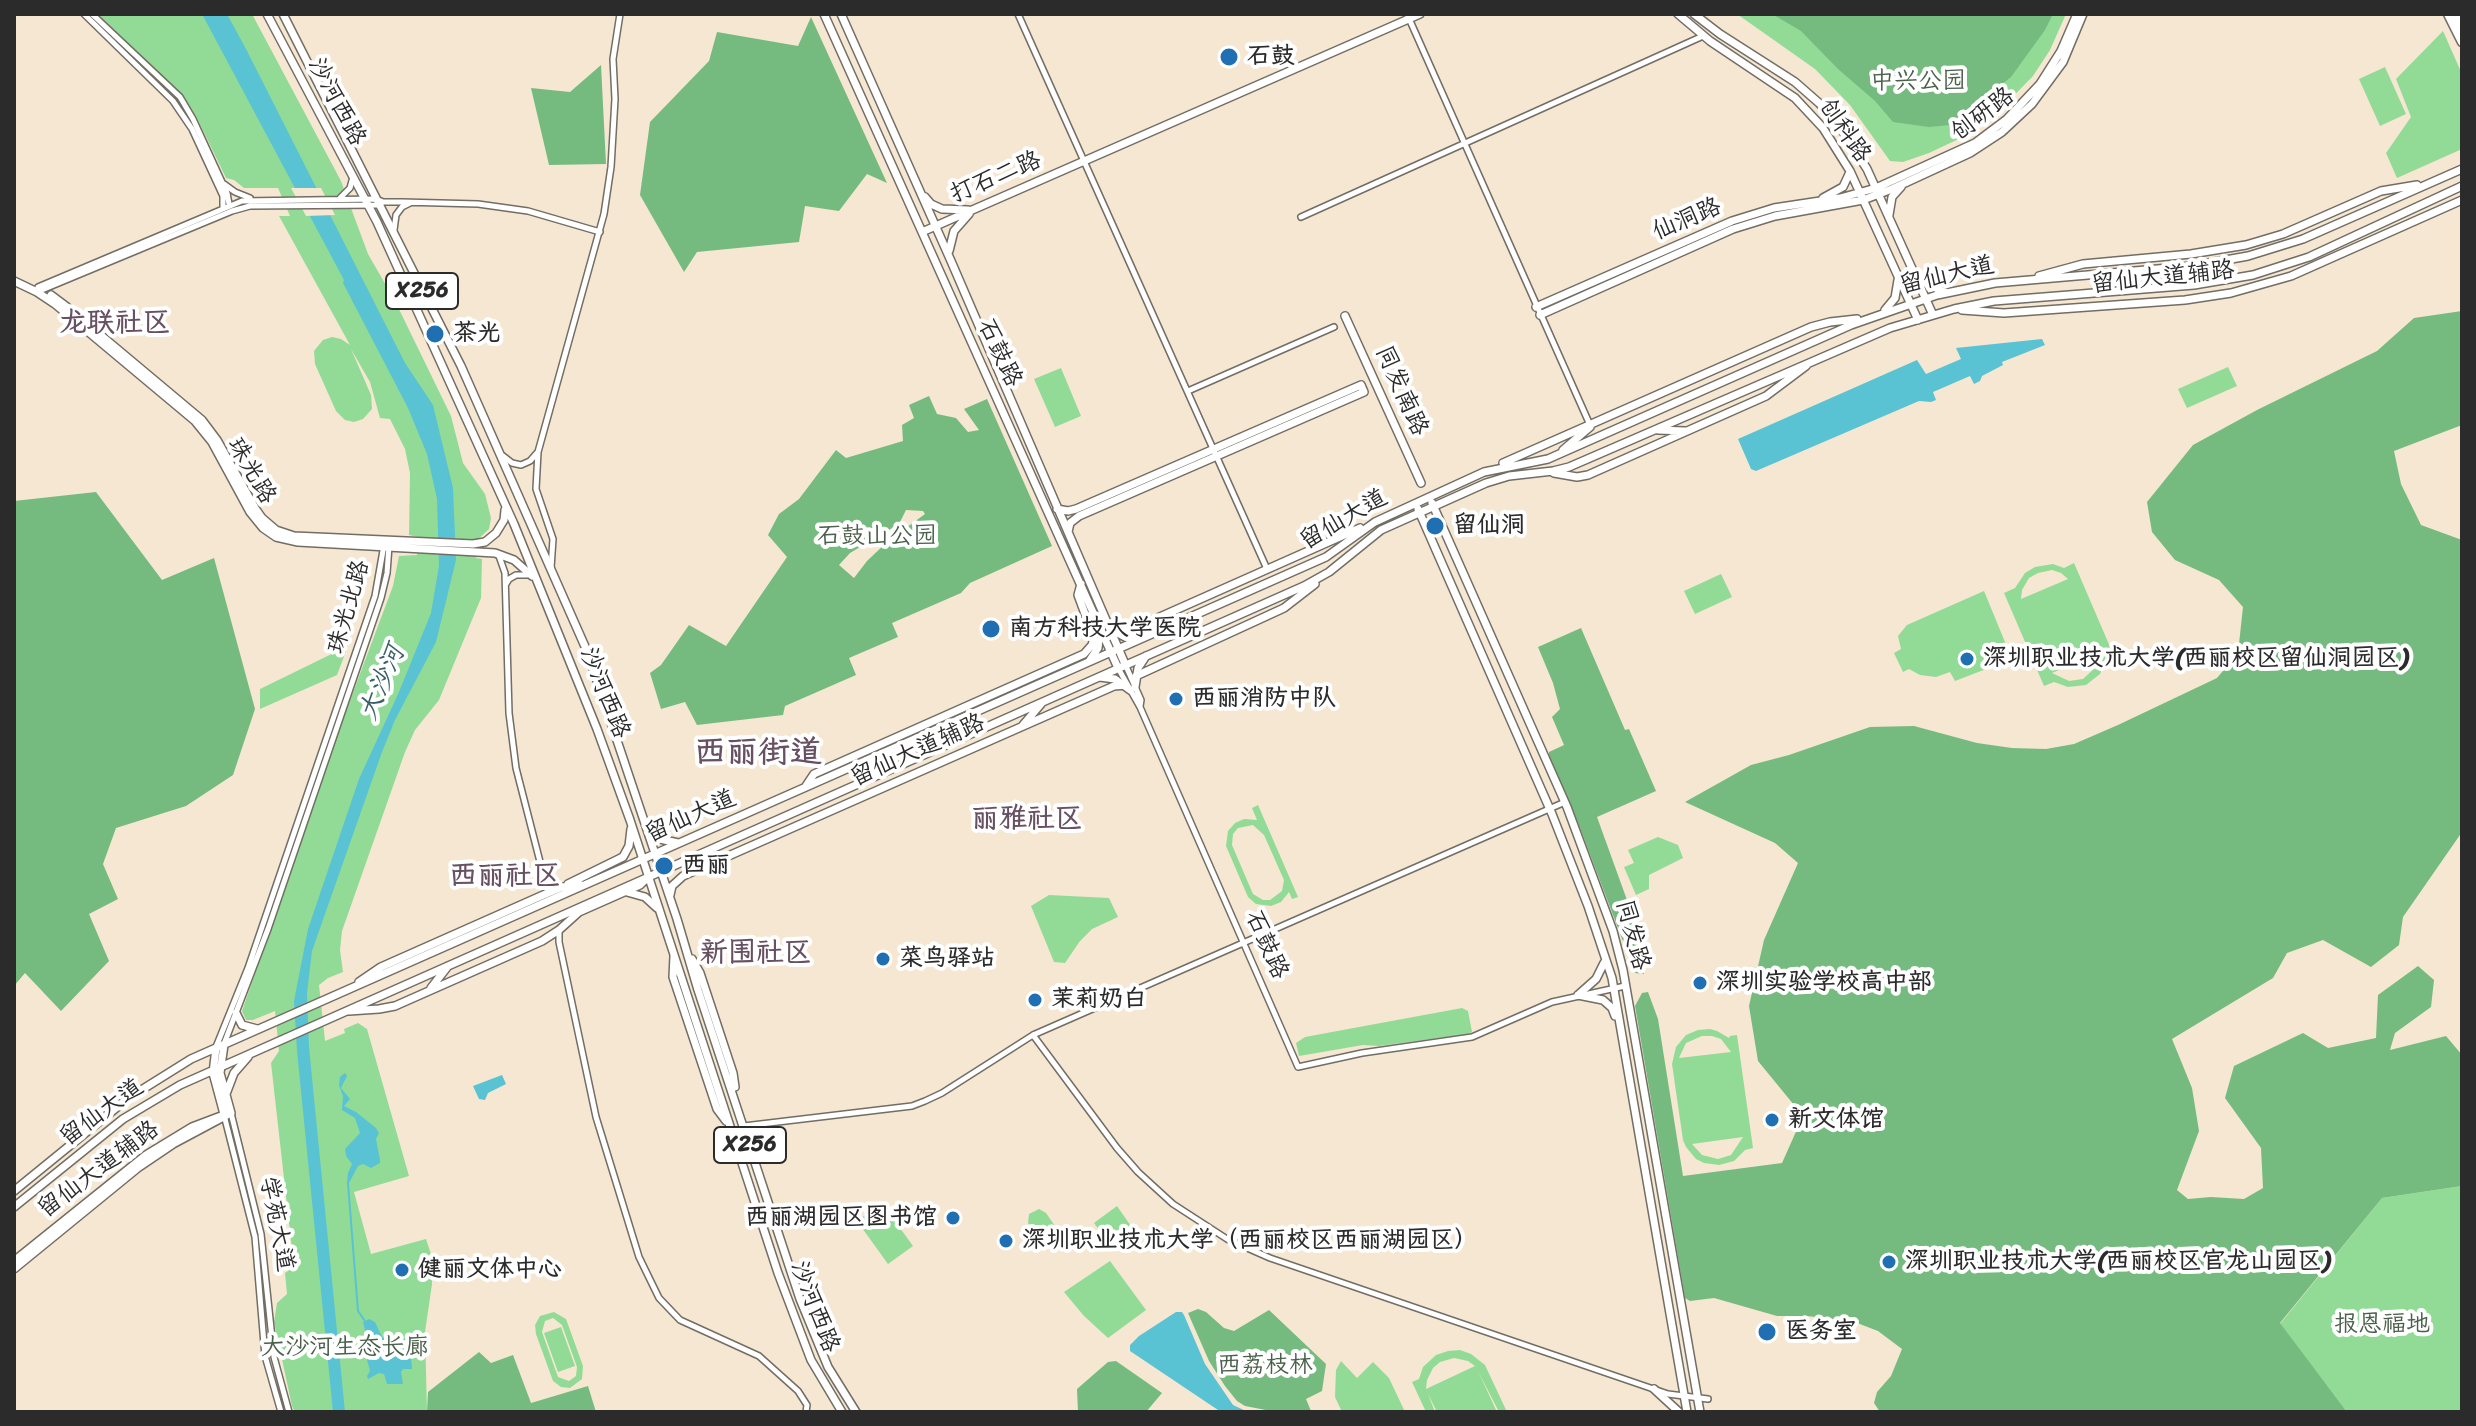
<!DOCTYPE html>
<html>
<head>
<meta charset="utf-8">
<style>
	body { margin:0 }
	#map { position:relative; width:2476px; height:1426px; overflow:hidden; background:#f5e7d1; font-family:Sriracha,sans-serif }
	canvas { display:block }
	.frame { position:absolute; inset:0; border:16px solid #2b2b2b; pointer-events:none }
</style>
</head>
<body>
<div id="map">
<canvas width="2476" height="1426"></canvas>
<div class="frame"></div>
</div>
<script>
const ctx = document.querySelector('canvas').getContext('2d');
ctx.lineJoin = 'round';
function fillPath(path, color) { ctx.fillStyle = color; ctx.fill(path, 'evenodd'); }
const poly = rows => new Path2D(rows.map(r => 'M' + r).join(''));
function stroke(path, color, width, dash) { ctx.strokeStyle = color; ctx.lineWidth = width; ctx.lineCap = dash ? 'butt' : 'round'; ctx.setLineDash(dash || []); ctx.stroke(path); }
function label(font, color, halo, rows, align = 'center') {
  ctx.font = font + ' Sriracha,"LXGW WenKai TC",sans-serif'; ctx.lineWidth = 8; ctx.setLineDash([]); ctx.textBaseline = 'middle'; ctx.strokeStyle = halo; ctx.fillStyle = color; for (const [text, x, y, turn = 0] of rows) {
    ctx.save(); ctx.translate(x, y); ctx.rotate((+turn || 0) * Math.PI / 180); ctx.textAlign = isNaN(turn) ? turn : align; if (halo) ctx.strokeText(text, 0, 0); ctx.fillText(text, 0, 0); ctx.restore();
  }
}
fillPath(poly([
	[98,14,252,14,341,181,368,254,395,301,451,416,463,463,485,494,491,518,489,529,474,543,476,558,482,559,481,598,439,700,415,730,405,752,342,931,340,950,343,972,328,978,319,985,325,1041,345,1033,344,1029,358,1023,367,1029,409,1176,354,1192,371,1254,426,1239,431,1254,432,1284,425,1332,427,1412,295,1412,292,1406,274,1322,277,1303,287,1294,285,1273,294,1267,271,1063,279,1051,275,1011,253,1020,246,1020,242,1011,343,719,393,586,399,556,417,555,418,537,409,535,410,473,405,449,390,419,380,418,370,382,351,349,371,395,372,409,363,419,354,422,345,420,336,411,315,364,314,351,323,340,332,337,341,339,350,345,279,216,290,216,278,188,244,188,234,180,226,178,197,118,180,93],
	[1737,14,2066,14,2050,50,2033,76,1990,120,1965,136,1929,153,1903,162,1890,161,1850,105,1815,69],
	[2443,31,2462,74,2462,149,2397,178,2386,153,2411,117,2396,79],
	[2385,67,2406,114,2380,126,2359,79],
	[2228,367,2237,386,2187,408,2178,389],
	[1061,368,1081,416,1055,427,1034,379],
	[2074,563,2114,656,2106,660,2100,674,2086,685,2068,687,2054,682,2044,686,2004,593,2015,588,2025,573,2035,567,2053,564,2064,568],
	[2052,570,2061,573,2068,579,2021,599,2022,590,2029,578,2038,573],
	[2100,652,2097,666,2083,679,2069,681,2052,673],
	[1721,574,1732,597,1695,614,1684,591],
	[1984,591,2012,659,1955,681,1950,672,1936,677,1920,675,1909,669,1903,672,1894,653,1901,649,1898,636,1907,625],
	[348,646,337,675,260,709,260,689],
	[1258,805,1298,897,1292,899,1289,892,1281,902,1271,906,1256,904,1248,897,1226,846,1228,831,1235,823,1244,819,1257,820,1252,808],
	[1253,825,1264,835,1284,880,1282,891,1270,900,1263,900,1253,894,1232,845,1233,834,1238,828],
	[1658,837,1678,845,1683,858,1649,875,1649,889,1636,895,1624,867,1634,863,1628,850],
	[1049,895,1109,898,1118,917,1092,929,1080,941,1065,963,1054,962,1031,906],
	[1462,1008,1468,1011,1472,1032,1468,1034,1379,1046,1363,1045,1299,1056,1296,1043,1305,1037],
	[1710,1029,1717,1031,1729,1038,1730,1036,1737,1035,1753,1148,1745,1150,1734,1161,1719,1165,1704,1163,1696,1159,1686,1147,1683,1140,1672,1064,1676,1047,1686,1035,1698,1030],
	[1702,1036,1712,1036,1721,1039,1731,1052,1679,1058,1686,1043],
	[1743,1137,1731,1155,1718,1159,1702,1155,1692,1144],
	[2462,1186,2462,1412,2347,1412,2280,1324,2382,1198],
	[882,1203,913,1246,888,1264,857,1221],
	[1117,1206,1133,1229,1111,1246,1094,1223],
	[1039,1209,1046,1213,1059,1232,1058,1240,1054,1244,1043,1243,1028,1223,1029,1214],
	[1110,1261,1146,1310,1108,1338,1084,1316,1064,1292],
	[554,1312,566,1319,583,1366,582,1379,570,1388,561,1387,553,1381,536,1334,535,1325,540,1316],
	[553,1318,562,1325,577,1367,576,1376,569,1381,558,1377,542,1332,545,1321],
	[561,1327,575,1366,558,1372,544,1333],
	[1460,1350,1471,1354,1485,1365,1507,1412,1499,1412,1478,1371,1497,1412,1437,1412,1428,1394,1435,1412,1426,1412,1412,1382,1419,1379,1423,1367,1436,1355,1448,1351],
	[1454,1358,1468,1361,1475,1366,1426,1389,1427,1380,1433,1368,1440,1362],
	[1341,1361,1357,1378,1373,1362,1389,1378,1405,1412,1342,1412,1335,1397,1336,1370]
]), '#92db96');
fillPath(poly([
	[1772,14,2053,14,2045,30,2011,77,1950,125,1929,127,1893,122,1875,101,1838,69,1801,31],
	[811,17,887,183,867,174,839,211,805,206,799,242,697,252,684,272,640,195,650,122,709,61,717,32,798,46],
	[601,65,606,164,549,165,531,88,570,92],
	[2462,311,2462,425,2394,451,2401,484,2421,525,2462,540,2462,832,2403,917,2399,945,2371,967,2323,940,2287,953,2273,978,2172,1039,2192,1088,2199,1131,2177,1190,2188,1199,2211,1197,2244,1199,2263,1188,2261,1148,2225,1098,2234,1066,2303,1033,2328,1048,2376,1038,2378,995,2418,966,2434,980,2431,1007,2395,1033,2390,1050,2446,1036,2462,1055,2462,1186,2382,1198,2280,1323,2347,1412,1880,1412,1874,1403,1877,1392,1891,1376,1902,1349,1878,1331,1852,1321,1807,1316,1777,1316,1714,1298,1690,1301,1685,1298,1635,1006,1642,993,1648,992,1658,1019,1683,1176,1782,1163,1803,1116,1758,1061,1749,1006,1764,940,1798,863,1775,843,1685,802,1751,765,1789,755,1870,727,1914,726,1977,743,2012,748,2046,749,2074,744,2118,725,2217,678,2238,653,2243,607,2219,580,2175,560,2152,532,2147,502,2193,445,2257,410,2377,351,2414,318],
	[929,396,937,414,956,418,968,432,979,430,964,409,987,399,1052,546,970,583,961,593,892,623,898,637,849,658,856,675,785,706,783,715,697,725,685,702,661,709,650,673,661,665,689,625,726,646,787,557,768,535,779,514,799,499,836,450,846,458,903,441,902,425,914,418,909,405],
	[906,510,923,511,925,514,888,541,867,561,854,578,839,565,850,553,899,524],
	[96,492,162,580,214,558,255,709,233,775,186,806,116,828,103,864,118,899,89,914,109,961,61,1011,25,973,14,986,14,501],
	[1581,628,1625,730,1629,729,1656,791,1597,817,1627,900,1644,974,1635,973,1580,828,1549,757,1549,752,1564,745,1552,717,1560,709,1553,683,1538,647],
	[1198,1309,1206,1312,1224,1328,1234,1331,1269,1310,1326,1364,1322,1391,1306,1399,1311,1411,1276,1412,1245,1406,1237,1401,1225,1386,1209,1361,1188,1313],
	[479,1352,491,1363,513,1355,531,1403,588,1386,596,1412,427,1412,428,1392],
	[1116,1361,1162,1393,1146,1412,1078,1412,1077,1389,1108,1362]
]), '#75bb7f');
fillPath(poly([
	[202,14,227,14,246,49,405,363,433,405,453,488,456,560,436,642,395,720,382,752,312,951,307,993,309,1047,345,1412,333,1412,297,1051,294,1001,308,929,359,779,399,692,431,613,439,566,437,499,427,454,408,408,343,283,344,280],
	[2042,339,2045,345,2002,362,2003,365,1982,376,1980,381,1974,384,1970,376,1933,392,1936,400,1931,402,1919,401,1756,471,1751,469,1738,439,1917,360,1926,374,1961,359,1956,348],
	[345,1073,347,1076,341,1088,350,1099,344,1106,356,1112,376,1128,379,1133,376,1139,380,1160,380,1163,371,1168,363,1164,358,1166,349,1183,347,1183,348,1173,352,1164,346,1156,345,1149,360,1133,355,1118,342,1110,343,1096,339,1085,340,1077],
	[502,1075,506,1084,488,1093,485,1100,479,1099,473,1086],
	[1176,1312,1182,1312,1184,1315,1205,1364,1233,1405,1248,1412,1221,1412,1130,1351,1130,1345,1139,1336],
	[369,1319,375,1322,382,1337,386,1340,410,1339,415,1347,416,1353,411,1357,412,1369,403,1369,401,1372,403,1384,387,1384,384,1374,379,1373,368,1379,367,1376,370,1371,367,1360,369,1348,363,1322]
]), '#59c3d4');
fillPath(poly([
	[291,188,321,188,335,215,306,216]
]), '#f5e7d1');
stroke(poly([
	[348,1183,358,1311,365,1321]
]), '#59c3d4', 2);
const minor = poly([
	[84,14,173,101,192,129,223,196,223,207],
	[92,14,180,97,193,119,227,193,229,204],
	[1018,14,1267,569],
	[1407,14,1590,425],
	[224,184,235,192,250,198],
	[340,198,350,188,353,177],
	[383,202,376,199,242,201,38,287,37,292,232,211,250,206,379,205,383,202,402,202,478,204,528,211,600,232],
	[1301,217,1703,36],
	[394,230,396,215,402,207,410,203],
	[1188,391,1334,327],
	[503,456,512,463,521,465,530,461,537,453],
	[499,556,505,573,509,713,516,768,548,893],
	[551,568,553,539,536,489,538,452,604,214,611,167,615,99,613,59,620,14],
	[506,584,509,579,516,575,527,575],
	[1125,664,1141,700,1140,706],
	[1118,668,1140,707,1298,1067,1362,1053,1472,1037,1552,1002,1625,986],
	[559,930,559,942,596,1117,639,1257,659,1298,680,1320,759,1356,798,1391,807,1405,806,1412],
	[1033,1035,1117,1148,1138,1172,1173,1204,1227,1239,1270,1258,1668,1394,1708,1399],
	[224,1044,268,929,381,598,387,573,389,546],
	[216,1047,248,968,375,596,384,545],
	[231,1113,261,1234,274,1357,289,1412],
	[224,1115,255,1237,265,1356,281,1412],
	[744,1126,912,1106,925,1101,942,1093,1033,1035,1565,802]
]);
const major = poly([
	[267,14,377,222,514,524,597,729,630,820,778,1273,811,1360,842,1412],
	[283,14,461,366,587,651,677,919,698,990,800,1299,828,1367,856,1412],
	[824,14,1118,668],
	[841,14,951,261,1125,664],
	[1678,14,1710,41,1795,98,1823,128,1850,171,1918,320],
	[1694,14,1720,34,1795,82,1819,103,1840,127,1867,169,1933,315],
	[925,197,931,204,942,209,968,210],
	[1823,198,1843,187,1850,172],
	[1889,215,1892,197,1901,187],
	[922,232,1420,14],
	[949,251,954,231,969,214],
	[2039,276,2083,264,2191,254,2246,245,2283,234,2381,191,2417,185],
	[1918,277,1928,285,1945,292],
	[14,281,37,292,55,304,195,421,212,442,250,512,263,528,276,537,298,542,495,553,514,560,532,576],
	[51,295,67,307,202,420,217,440,255,508,262,518,276,530,294,536,473,544,485,542,496,533,504,520,505,510],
	[1536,307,1732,221,1774,208,1840,198,1876,188,1975,143,2007,119,2040,84,2061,51,2077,14],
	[1885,310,1895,298,1898,280],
	[1962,310,2004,313,2185,300,2231,293,2291,276,2462,200],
	[1540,315,1733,229,1775,216,1863,200,1892,189,1970,153,2002,132,2032,104,2063,62,2083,14],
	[1345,316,1421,483],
	[1658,430,1685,431],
	[1563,450,1590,427],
	[1503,463,1811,327,1830,322,1857,319],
	[1554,473,1577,477,1588,475,1766,396,1806,366],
	[1432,503,1567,807,1613,931,1623,970,1700,1412],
	[1057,509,1068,511,1076,509,1361,385,1364,392,1079,516,1070,523,1068,532],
	[1418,509,1552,814,1588,906,1612,978,1687,1412],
	[1108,625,1122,630,1135,628,1360,528],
	[1112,630,1125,637,1137,639],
	[1090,660,1098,648,1100,631],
	[1136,676,1284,608,1315,584],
	[1100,677,1115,679,1130,690],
	[1135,687,1138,668,1146,656],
	[1023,725,1041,704],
	[806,786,814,774,1084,654,1092,645,1094,638,1078,595,1081,584],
	[648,828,660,839,678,843],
	[693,858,720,857],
	[568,884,623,857,629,846,631,829],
	[627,892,645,897,657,908],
	[670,895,672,886,683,876,1114,686,1126,685],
	[674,956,673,977,717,1109,726,1121],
	[692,959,700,973,733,1073,735,1087],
	[359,982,381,967,541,896,562,887,581,885],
	[431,988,448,966],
	[1578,995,1603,1000,1612,1008,1615,1016],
	[1578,995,1596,979,1604,963],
	[349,1011,379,1009,395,1006,542,941,559,930,579,912,640,885,647,878],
	[236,1013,242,1025,257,1029],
	[224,1045,220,1073,231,1113],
	[216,1048,213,1073,224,1114],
	[226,1094,234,1073,248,1057],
	[14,1191,127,1099,191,1059,1326,557,1375,522,1484,472,1548,459,1851,325,1937,295,1995,283,2192,266,2248,256,2303,239,2462,169],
	[14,1207,123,1119,180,1085,1304,586,1329,572,1381,530,1486,483,1509,476,1553,471,1569,467,1890,328,1954,309,1994,301,2194,285,2253,275,2309,257,2462,186],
	[14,1261,146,1155,192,1127,229,1113],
	[14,1269,139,1167,173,1144,231,1113],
	[1654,1389,1679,1412]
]);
const highway = poly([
	[2448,14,2462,42],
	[2457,14,2462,26]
]);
stroke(minor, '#726d65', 8);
stroke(major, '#726d65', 10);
stroke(highway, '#726d65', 11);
stroke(minor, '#fff', 5);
stroke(major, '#fff', 7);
stroke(highway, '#fff', 8);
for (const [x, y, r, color] of [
	[1229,57,10,"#1f6fb2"],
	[435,334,10,"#1f6fb2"],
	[1435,526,10,"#1f6fb2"],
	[991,629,10,"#1f6fb2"],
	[1967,659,8,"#1f6fb2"],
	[1176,699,8,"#1f6fb2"],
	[664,866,10,"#1f6fb2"],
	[883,959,8,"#1f6fb2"],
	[1700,983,8,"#1f6fb2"],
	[1035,1000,8,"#1f6fb2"],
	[1772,1120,8,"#1f6fb2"],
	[953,1218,8,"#1f6fb2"],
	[1006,1241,8,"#1f6fb2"],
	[1889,1262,8,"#1f6fb2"],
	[402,1270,8,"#1f6fb2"],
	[1767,1332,10,"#1f6fb2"]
]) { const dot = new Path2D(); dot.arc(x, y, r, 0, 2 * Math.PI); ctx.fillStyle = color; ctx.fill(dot); stroke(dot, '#fff', 3); }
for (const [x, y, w] of [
	[422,291,72],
	[750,1145,72]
]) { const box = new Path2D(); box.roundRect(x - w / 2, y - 18, w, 36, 6); ctx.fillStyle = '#fff'; ctx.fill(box); stroke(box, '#2b2b2b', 2); }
label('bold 22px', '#2b2b2b', null, [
	["X256",422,291],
	["X256",750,1145]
]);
label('bold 24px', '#2b2b2b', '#fff', [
	["石鼓",1247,57],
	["茶光",453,334],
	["留仙洞",1453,526],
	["南方科技大学医院",1009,629],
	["深圳职业技术大学(西丽校区留仙洞园区)",1983,659],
	["西丽消防中队",1192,699],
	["西丽",682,866],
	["菜鸟驿站",899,959],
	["深圳实验学校高中部",1716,983],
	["茉莉奶白",1051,1000],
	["新文体馆",1788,1120],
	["西丽湖园区图书馆",937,1218,"right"],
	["深圳职业技术大学（西丽校区西丽湖园区）",1022,1241],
	["深圳职业技术大学(西丽校区官龙山园区)",1905,1262],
	["健丽文体中心",418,1270],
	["医务室",1785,1332]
], 'left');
label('24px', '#4a604b', '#fff', [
	["中兴公园",1918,82],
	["石鼓山公园",877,537],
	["报恩福地",2382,1325],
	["大沙河生态长廊",345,1348],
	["西荔枝林",1265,1366]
]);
label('24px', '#2b2b2b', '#fff', [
	["沙河西路",336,102,62],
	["创研路",1983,115,-37],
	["创科路",1844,131,55],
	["打石二路",996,178,-23],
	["仙洞路",1687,220,-23],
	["留仙大道",1947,276,-13],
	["留仙大道辅路",2163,278,-6],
	["石鼓路",999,353,65],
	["同发南路",1401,391,66],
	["珠光路",251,471,60],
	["留仙大道",1344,520,-30],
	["珠光北路",349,607,-74],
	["沙河西路",604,693,68],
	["留仙大道辅路",918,751,-24],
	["留仙大道",691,817,-24],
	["同发路",1632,935,75],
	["石鼓路",1266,945,66],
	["留仙大道",102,1113,-36],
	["留仙大道辅路",99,1170,-37],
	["学苑大道",276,1224,79],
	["沙河西路",814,1307,69]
]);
label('italic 26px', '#3b6066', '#fff', [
	["大沙河",383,683,-67]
]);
label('bold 28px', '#665061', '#fff', [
	["龙联社区",115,324],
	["丽雅社区",1027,820],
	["西丽社区",505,877],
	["新围社区",756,954]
]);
label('bold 32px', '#665061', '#fff', [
	["西丽街道",758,754]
]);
</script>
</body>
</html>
